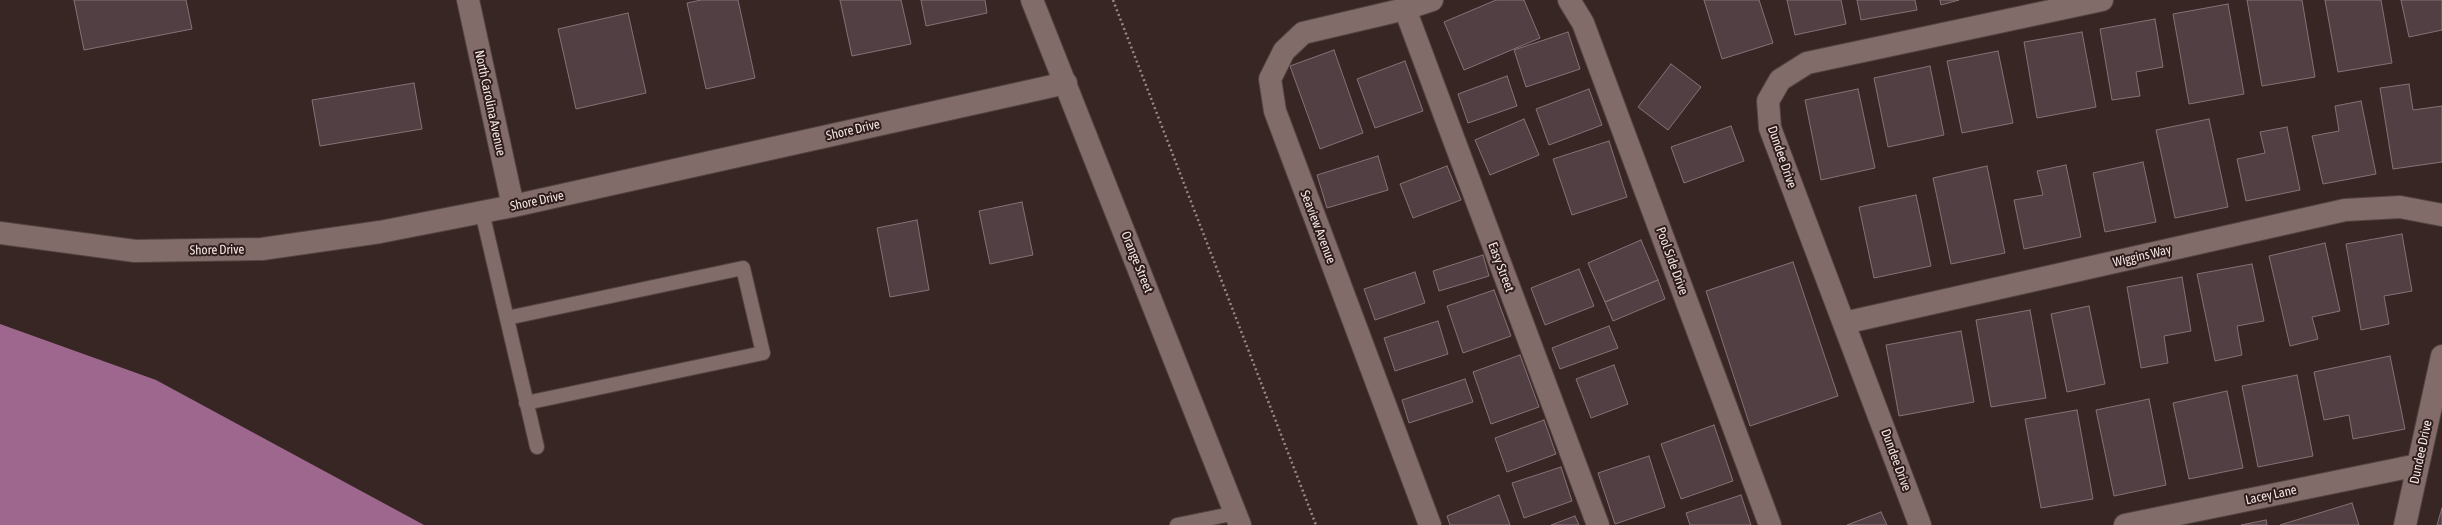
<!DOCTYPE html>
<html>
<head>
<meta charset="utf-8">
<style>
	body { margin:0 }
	canvas { display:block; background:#382624 }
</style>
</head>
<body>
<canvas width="2442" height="525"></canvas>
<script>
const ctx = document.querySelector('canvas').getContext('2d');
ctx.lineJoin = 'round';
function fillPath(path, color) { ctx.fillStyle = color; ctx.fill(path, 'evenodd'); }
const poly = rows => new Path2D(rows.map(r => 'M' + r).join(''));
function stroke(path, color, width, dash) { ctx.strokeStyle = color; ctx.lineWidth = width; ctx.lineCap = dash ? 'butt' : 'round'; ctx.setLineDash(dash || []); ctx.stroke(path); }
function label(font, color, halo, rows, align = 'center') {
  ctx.font = font + ' "Asap Condensed",sans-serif'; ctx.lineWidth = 4; ctx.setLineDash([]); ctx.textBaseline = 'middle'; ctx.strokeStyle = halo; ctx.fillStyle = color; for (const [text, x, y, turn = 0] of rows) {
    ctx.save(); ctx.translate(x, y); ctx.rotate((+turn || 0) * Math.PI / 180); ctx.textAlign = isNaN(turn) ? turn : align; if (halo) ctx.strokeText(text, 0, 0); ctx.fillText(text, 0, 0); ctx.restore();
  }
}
fillPath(poly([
	[0,324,156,380,424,525,0,525]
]), '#9e678d');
const building = poly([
	[74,0,186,0,192,29,84,50,74,0],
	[701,0,738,0,755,78,706,89,687,3,701,0],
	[840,0,901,0,911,44,852,56,840,0],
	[921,0,985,0,987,13,926,26,921,0],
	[1496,0,1524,0,1540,38,1464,70,1444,22,1496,0],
	[1704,0,1759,0,1773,43,1722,59,1704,0],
	[1787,0,1841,0,1846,24,1795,35,1787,0],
	[1857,0,1915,0,1917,10,1861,20,1857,0],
	[1940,0,1959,0,1941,5,1940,0],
	[2247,0,2302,0,2315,77,2262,86,2247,0],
	[2325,0,2381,0,2392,63,2338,72,2325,0],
	[2401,0,2442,0,2442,30,2409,37,2401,0],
	[2228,4,2244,94,2189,104,2173,14,2228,4],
	[628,13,646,93,576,109,558,29,628,13],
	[2155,19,2163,67,2136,72,2140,96,2112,100,2100,29,2155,19],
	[1568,32,1580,69,1526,87,1514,50,1568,32],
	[2082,32,2096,107,2037,118,2024,42,2082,32],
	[1334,50,1363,133,1320,149,1290,66,1334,50],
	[1998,51,2013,123,1962,133,1947,61,1998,51],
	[1405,61,1423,111,1375,128,1357,79,1405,61],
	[1671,64,1701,87,1668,130,1638,107,1671,64],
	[1930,66,1944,135,1888,147,1874,78,1930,66],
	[1507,76,1517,106,1468,123,1458,94,1507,76],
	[414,83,422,129,320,146,312,100,414,83],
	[2409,84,2413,110,2442,106,2442,162,2393,169,2380,88,2409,84],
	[1589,89,1602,125,1549,145,1536,109,1589,89],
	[1858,89,1875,168,1821,180,1805,100,1858,89],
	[2361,101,2376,174,2323,184,2312,136,2339,131,2335,106,2361,101],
	[1524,119,1539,155,1490,175,1475,140,1524,119],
	[2209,119,2228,207,2175,218,2156,130,2209,119],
	[1731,126,1744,161,1684,183,1671,147,1731,126],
	[2287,127,2300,190,2246,201,2237,159,2265,153,2260,132,2287,127],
	[1609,141,1627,197,1572,215,1553,159,1609,141],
	[1378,156,1388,190,1327,208,1317,175,1378,156],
	[2143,162,2156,222,2105,232,2093,173,2143,162],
	[2066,165,2081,237,2024,249,2014,200,2043,195,2037,171,2066,165],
	[1447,166,1461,200,1413,218,1400,184,1447,166],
	[1987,166,2005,253,1951,264,1933,178,1987,166],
	[1916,195,1931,266,1874,278,1859,207,1916,195],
	[1022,202,1033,255,990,264,979,211,1022,202],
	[917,220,929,290,890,297,877,228,917,220],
	[2402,234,2412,291,2384,296,2389,324,2361,330,2346,244,2402,234],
	[1641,240,1658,280,1605,302,1588,263,1641,240],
	[2325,243,2340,311,2312,317,2318,339,2290,346,2269,256,2325,243],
	[1483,255,1489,276,1439,291,1433,271,1483,255],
	[1793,262,1838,396,1750,426,1706,291,1793,262],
	[2252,264,2264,321,2237,326,2242,355,2215,361,2197,274,2252,264],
	[1579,269,1594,306,1545,325,1531,288,1579,269],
	[1415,272,1425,303,1375,320,1364,289,1415,272],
	[2182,277,2191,331,2164,336,2168,363,2141,368,2127,287,2182,277],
	[1658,280,1665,299,1613,321,1605,302,1658,280],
	[1494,290,1511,336,1463,353,1447,306,1494,290],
	[2089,306,2105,384,2067,392,2051,314,2089,306],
	[2030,310,2046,398,1991,407,1976,320,2030,310],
	[1438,321,1448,354,1395,371,1384,338,1438,321],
	[1609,326,1618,348,1560,369,1552,348,1609,326],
	[1961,331,1974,402,1899,416,1886,345,1961,331],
	[1520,355,1539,407,1491,424,1473,372,1520,355],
	[2390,356,2405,429,2353,439,2349,415,2324,420,2314,372,2390,356],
	[1614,365,1628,404,1591,418,1576,379,1614,365],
	[2297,375,2313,456,2258,467,2242,386,2297,375],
	[1465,379,1473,402,1409,423,1402,400,1465,379],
	[2227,391,2243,468,2189,479,2173,403,2227,391],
	[2149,399,2166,485,2114,496,2096,410,2149,399],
	[2077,410,2093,499,2041,508,2025,419,2077,410],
	[1544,420,1556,454,1507,472,1495,438,1544,420],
	[1714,425,1733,481,1681,499,1661,444,1714,425],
	[1649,456,1665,507,1615,524,1598,473,1649,456],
	[1561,467,1572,501,1524,518,1512,483,1561,467],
	[1499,495,1510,525,1450,525,1447,516,1499,495],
	[1741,495,1751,525,1690,525,1686,513,1741,495],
	[2352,503,2359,525,2280,525,2352,503],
	[2442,508,2442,525,2437,525,2442,508],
	[1881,512,1887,525,1847,525,1881,512],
	[1575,516,1579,525,1551,525,1575,516],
	[2266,520,2267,525,2241,525,2266,520]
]);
fillPath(building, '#523f44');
stroke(building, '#867076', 1);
const service = poly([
	[482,212,537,447],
	[507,318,743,268,763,353,526,403],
	[1177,525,1236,513]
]);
const minor = poly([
	[468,0,513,206],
	[1569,0,1583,23,1770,525],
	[1405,9,1598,525],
	[0,233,135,251,262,249,380,232,513,206,1066,83],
	[1844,323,2345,210,2400,207,2442,215],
	[1430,525,1275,111,1270,79,1284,51,1303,33,1405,9,1432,0],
	[1920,525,1770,128,1768,101,1780,80,1807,63,2102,0],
	[2125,525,2418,465],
	[2405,525,2442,356]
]);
const tertiary = poly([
	[1032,0,1240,525]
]);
stroke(service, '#524341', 16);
stroke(minor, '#524341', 24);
stroke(tertiary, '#524341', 24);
stroke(poly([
	[1113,0,1316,525]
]), '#988886', 2.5, [2, 3]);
stroke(service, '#826c6a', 14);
stroke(minor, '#826c6a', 22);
stroke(tertiary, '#826c6a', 22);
label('13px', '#f3e6e4', '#2e1c1b', [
	["North Carolina Avenue",490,103,78],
	["Shore Drive",853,130,-13],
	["Dundee Drive",1782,157,71],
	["Shore Drive",537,201,-12],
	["Seaview Avenue",1318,227,69],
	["Shore Drive",217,250,-1],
	["Wiggins Way",2142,256,-13],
	["Pool Side Drive",1672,261,70],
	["Orange Street",1137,262,68],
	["Easy Street",1501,267,69],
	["Dundee Drive",2421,452,-78],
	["Dundee Drive",1896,460,70],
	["Lacey Lane",2271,495,-12]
]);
</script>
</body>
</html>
